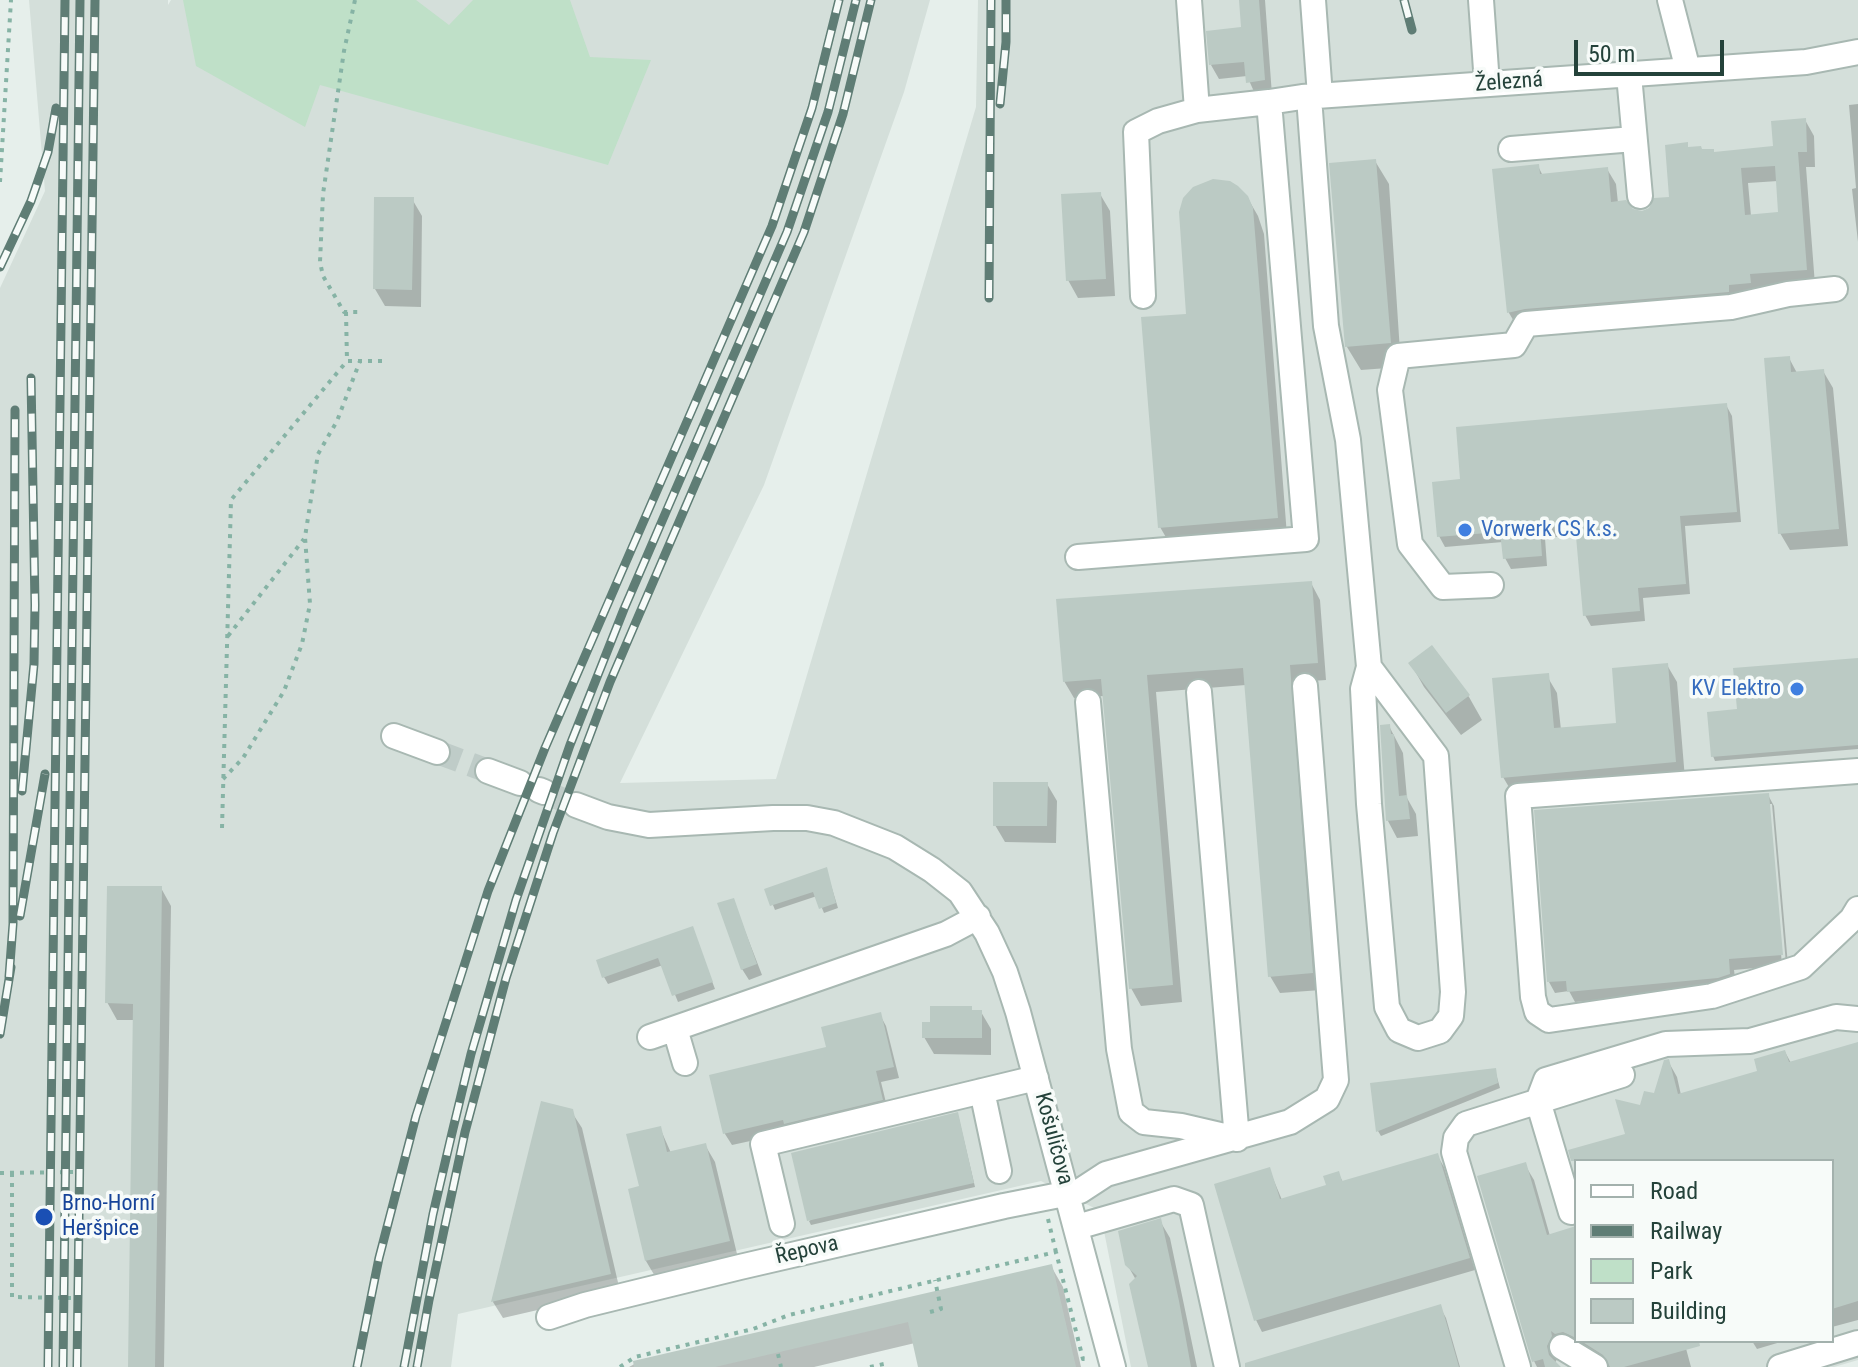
<!DOCTYPE html>
<html>
<head>
<meta charset="utf-8">
<style>
	body { margin:0 }
	#map { position:relative; width:1858px; height:1367px; overflow:hidden; background:#e6efeb; font-family:"Roboto Condensed",sans-serif }
	canvas { display:block }
	.legend { position:absolute; left:1574px; top:1159px; width:260px; height:184px; box-sizing:border-box; background:#f7fbf9; border:2px solid #a3b1ad; margin:0; padding:10px 14px; list-style:none; font-size:24px; color:#24423a }
	.legend li { display:flex; align-items:center; gap:16px; height:40px }
	.legend b { width:40px; border:2px solid #a3b1ad }
	.scale { position:absolute; left:1574px; top:40px; width:150px; height:36px; box-sizing:border-box; border:4px solid #24423a; border-top:0; padding-left:10px; font-size:24px; line-height:28px; white-space:nowrap; color:#24423a; -webkit-text-stroke:6px #f7fbf9; paint-order:stroke }
</style>
</head>
<body>
<div id="map">
<canvas width="1858" height="1367"></canvas>
<ul class="legend">
<li><b style="height:10px;background:#fff"></b>Road</li>
<li><b style="height:10px;background:#5f7d75"></b>Railway</li>
<li><b style="height:22px;background:#bfe0c8"></b>Park</li>
<li><b style="height:22px;background:#bbcac4"></b>Building</li>
</ul>
<div class="scale">50 m</div>
</div>
<script>
const ctx = document.querySelector('canvas').getContext('2d');
ctx.lineJoin = 'round';
function fillPath(path, color) { ctx.fillStyle = color; ctx.fill(path, 'evenodd'); }
const poly = rows => new Path2D(rows.map(r => 'M' + r).join(''));
function stroke(path, color, width, dash) { ctx.strokeStyle = color; ctx.lineWidth = width; ctx.lineCap = dash ? 'butt' : 'round'; ctx.setLineDash(dash || []); ctx.stroke(path); }
function label(font, color, halo, rows, align = 'center') {
  ctx.font = font + ' "Roboto Condensed",sans-serif'; ctx.lineWidth = 7; ctx.setLineDash([]); ctx.textBaseline = 'middle'; ctx.strokeStyle = halo; ctx.fillStyle = color; for (const [text, x, y, turn = 0] of rows) {
    ctx.save(); ctx.translate(x, y); ctx.rotate((+turn || 0) * Math.PI / 180); ctx.textAlign = isNaN(turn) ? turn : align; if (halo) ctx.strokeText(text, 0, 0); ctx.fillText(text, 0, 0); ctx.restore();
  }
}
fillPath(poly([
	[29,0,168,0,168,5,171,0,930,0,904,92,764,485,620,783,776,779,976,107,978,0,1858,0,1858,1360,1834,1367,1131,1367,1100,1211,1041,1181,458,1314,451,1367,0,1367,0,288,45,191],
	[1576,1161,1832,1161,1832,1341,1576,1341]
]), '#d4dfda');
fillPath(poly([
	[183,0,416,0,449,25,473,0,570,0,590,57,651,60,608,165,320,85,305,127,196,66]
]), '#bfe0c8');
fillPath(poly([
	[1241,0,1265,0,1272,95,1256,96,1247,76,1219,79,1211,65,1244,29],
	[1858,104,1858,242,1852,189,1856,188,1849,105],
	[1805,120,1814,136,1815,167,1806,167,1815,285,1759,299,1518,328,1509,313,1494,171,1538,166,1543,176,1607,169,1616,184,1618,203,1641,213,1671,198,1687,145,1689,149,1713,151,1715,154,1775,148],
	[1778,181,1780,214,1751,216,1748,183],
	[1375,161,1389,184,1401,367,1361,370,1347,347],
	[1100,194,1110,211,1115,296,1078,298,1068,280],
	[1247,197,1258,216,1264,234,1287,536,1171,546,1160,527,1188,315],
	[412,199,422,216,421,307,385,306,375,289],
	[1789,358,1797,373,1823,371,1833,388,1848,546,1790,550,1780,533],
	[1726,405,1732,416,1741,522,1685,526,1690,594,1643,598,1645,621,1591,626,1585,615,1578,535,1545,538,1547,566,1511,569,1505,558,1503,542,1445,547,1439,536,1462,481],
	[1311,583,1320,600,1326,680,1299,682,1321,990,1280,993,1270,976,1246,685,1156,692,1182,1002,1141,1006,1131,988,1104,696,1074,698,1064,681],
	[1432,648,1469,697,1482,720,1461,735,1424,687,1411,664],
	[1858,660,1858,749,1715,761,1713,756,1739,711],
	[1667,665,1677,682,1685,779,1513,794,1503,777,1547,676,1557,693,1561,730,1618,725],
	[1389,726,1403,753,1407,798,1416,814,1418,836,1397,838,1388,821],
	[1047,784,1057,801,1056,843,1005,842,995,825],
	[1768,795,1774,806,1788,965,1734,970,1736,985,1724,989,1575,1002,1569,991,1555,993,1549,982],
	[1768,804,1772,804,1786,964,1782,965],
	[826,869,838,908,824,913,817,896,775,910,767,890],
	[161,888,171,906,164,1367,130,1367,135,1020,117,1020,107,1002],
	[733,900,762,975,749,980,742,969],
	[692,929,715,989,678,1002,663,965,608,984,604,977],
	[972,1012,981,1012,991,1029,991,1055,934,1054,924,1037],
	[880,1015,886,1026,899,1078,881,1082,888,1111,732,1145,725,1134,712,1077,828,1049],
	[1858,1044,1858,1320,1832,1327,1832,1161,1576,1161,1576,1165,1572,1151,1628,1136,1641,1108,1656,1096,1668,1061,1677,1077,1681,1095,1760,1072,1785,1052,1791,1063],
	[1495,1070,1500,1088,1381,1136,1378,1131,1373,1084],
	[542,1103,571,1111,582,1128,620,1291,503,1318,493,1302],
	[959,1119,975,1187,811,1225,809,1221],
	[660,1128,671,1153,705,1145,715,1162,738,1258,656,1278,646,1261,641,1187],
	[1437,1155,1444,1167,1475,1270,1262,1332,1256,1320,1269,1169,1282,1200,1328,1187,1338,1173,1343,1182],
	[1525,1165,1534,1180,1550,1236,1576,1228,1576,1341,1684,1341,1691,1367,1609,1367,1580,1349,1560,1353,1555,1363,1559,1367,1537,1367,1534,1361],
	[1160,1221,1170,1238,1197,1367,1149,1367,1136,1280,1127,1264],
	[1051,1266,1063,1287,1081,1367,920,1367,915,1343,814,1367,629,1367,640,1361],
	[1440,1307,1446,1318,1460,1367,1268,1367],
	[1752,1341,1784,1341,1757,1349]
]), '#0003');
fillPath(poly([
	[1239,0,1259,0,1265,80,1246,83,1244,62,1209,65,1206,31,1241,27],
	[1806,118,1807,152,1798,152,1807,270,1750,274,1751,283,1729,285,1729,292,1525,309,1507,313,1492,169,1539,164,1540,174,1608,167,1611,202,1626,200,1633,209,1642,211,1649,208,1654,198,1669,197,1665,145,1688,142,1688,147,1701,146,1702,149,1714,149,1714,152,1773,146,1771,121],
	[1775,166,1778,212,1745,215,1741,168],
	[1376,159,1391,343,1345,347,1329,163],
	[1213,179,1230,181,1238,186,1248,196,1253,208,1278,518,1158,528,1141,317,1186,314,1179,212,1183,198,1193,187],
	[1101,192,1106,279,1066,281,1061,194],
	[374,197,414,197,412,290,373,289],
	[1790,356,1791,372,1824,369,1839,529,1778,534,1764,358],
	[1727,403,1737,512,1680,516,1686,584,1638,588,1640,611,1583,616,1575,525,1540,528,1542,556,1503,559,1500,532,1437,537,1432,482,1460,479,1456,427],
	[1312,581,1318,663,1290,665,1313,973,1268,977,1243,668,1147,675,1173,985,1129,989,1101,679,1063,682,1056,599],
	[1432,645,1470,695,1446,713,1408,663],
	[1858,658,1858,745,1711,757,1707,712,1737,709,1733,668],
	[1668,663,1676,762,1501,778,1492,678,1549,673,1554,728,1616,723,1612,668],
	[1390,724,1391,734,1394,734,1399,796,1407,795,1410,819,1386,821,1380,725],
	[993,782,1048,782,1047,826,993,826],
	[1769,793,1783,955,1729,959,1730,974,1718,978,1567,992,1566,981,1547,982,1534,810],
	[827,867,836,903,819,909,813,892,770,906,764,889],
	[107,886,162,886,155,1367,128,1367,133,1004,105,1003],
	[734,898,757,964,741,970,717,903],
	[693,926,713,982,672,996,658,958,602,978,596,960],
	[930,1006,972,1006,972,1010,982,1010,982,1038,922,1038,922,1022,930,1022],
	[881,1012,894,1067,876,1071,883,1100,784,1124,783,1120,723,1134,709,1075,826,1047,821,1027],
	[1858,1042,1858,1301,1832,1309,1832,1161,1571,1161,1568,1150,1625,1134,1615,1099,1640,1105,1644,1091,1654,1093,1664,1060,1669,1059,1678,1094,1757,1071,1754,1059,1785,1050,1789,1062],
	[1496,1068,1498,1083,1376,1132,1370,1083],
	[541,1101,573,1109,611,1274,491,1302],
	[958,1112,974,1183,807,1221,791,1153],
	[661,1126,667,1152,706,1143,730,1241,645,1261,628,1189,639,1186,626,1134],
	[1438,1153,1470,1258,1254,1321,1214,1184,1270,1167,1280,1199,1326,1185,1323,1176,1339,1171,1342,1181],
	[1526,1162,1547,1235,1576,1226,1576,1338,1563,1332,1555,1334,1551,1331,1552,1336,1547,1346,1549,1355,1561,1367,1545,1367,1543,1359,1532,1362,1477,1176],
	[1161,1218,1179,1301,1191,1367,1148,1367,1129,1284,1137,1276,1125,1265,1118,1231],
	[1052,1264,1076,1367,918,1367,908,1322,715,1367,634,1367,633,1361],
	[1441,1304,1459,1367,1245,1367,1245,1363],
	[1581,1341,1699,1341,1700,1346,1624,1367,1610,1367,1603,1355]
]), '#bbcac4');
stroke(poly([
	[437,752,488,771],
	[544,792,576,805]
]), '#bfccc8', 24, [24, 12]);
const minor = poly([
	[1189,0,1197,110],
	[1313,0,1320,96],
	[1481,0,1487,84],
	[1670,0,1688,70],
	[1629,75,1640,196],
	[1309,97,1326,326,1348,440,1369,667,1436,756,1453,992,1451,1016,1440,1031,1418,1038,1399,1030,1387,1007,1369,804,1363,689,1369,667],
	[1511,149,1634,139],
	[1143,296,1136,132,1158,121,1197,110,1269,102],
	[1078,557,1306,539,1269,102,1302,97,1806,62,1858,52],
	[1491,585,1443,587,1410,544,1390,390,1398,356,1514,345,1526,324,1731,307,1788,294,1835,289],
	[1088,702,1119,1049,1131,1112,1144,1122,1181,1126,1237,1139,1199,692],
	[394,736,437,752],
	[488,771,520,783],
	[1858,771,1518,796,1533,997,1537,1012,1549,1020,1712,996,1801,967,1852,919,1858,909],
	[539,790,544,792],
	[576,805,608,817,649,825,773,818,807,818,834,823,895,847,932,870,960,892,987,933,1005,972,1018,1012,1113,1367],
	[675,1029,685,1063],
	[650,1037,946,934,978,917],
	[982,1091,999,1171],
	[1571,1212,1538,1101,1546,1080,1666,1044,1750,1041,1836,1017,1858,1019],
	[782,1224,763,1144,1036,1078],
	[1077,1227,1174,1199,1191,1205,1227,1367],
	[549,1317,585,1305,740,1267,1004,1206,1080,1191,1106,1174,1290,1122,1327,1099,1336,1080,1305,686],
	[1562,1347,1595,1367],
	[1518,1367,1454,1152,1456,1138,1466,1124,1622,1075],
	[1780,1367,1858,1343]
]);
stroke(minor, '#a8b8b2', 28);
stroke(poly([
	[355,0,344,51,323,194,320,262,323,276,344,312,358,312],
	[0,182,11,0],
	[346,312,347,361,384,361],
	[228,636,304,539],
	[223,779,243,758,284,691,302,644,310,604,305,537,318,454,337,421,360,361],
	[222,828,231,500,347,361],
	[0,1173,73,1172],
	[12,1173,12,1297,71,1298],
	[1048,1219,1056,1252],
	[930,1312,941,1309,935,1280],
	[778,1354,781,1367],
	[620,1367,635,1357,753,1329,789,1315,1056,1252,1083,1359,1090,1357],
	[870,1367,884,1364,885,1367]
]), '#86b3a5', 4, [4, 6]);
stroke(minor, '#fff', 24);
const rail = poly([
	[1404,0,1412,30],
	[1000,104,1006,42,1006,0],
	[0,267,31,201,48,152,56,108],
	[989,298,991,0],
	[22,791,34,664,35,605,31,378],
	[20,916,45,774],
	[9,977,13,924,15,410],
	[0,1034,11,967],
	[48,1367,65,0],
	[63,1367,80,0],
	[77,1367,95,0],
	[357,1367,379,1258,416,1116,488,891,545,748,772,226,812,108,839,0],
	[404,1367,433,1214,452,1133,471,1054,516,900,570,745,624,609,787,232,828,112,856,0],
	[417,1367,429,1300,465,1132,506,978,553,833,610,682,804,232,843,114,871,0]
]);
stroke(rail, '#5f7d75', 9);
stroke(rail, '#f7fbf9', 6, [18]);
for (const [x, y, r, color] of [
	[1465,530,8,"#3f7fe0"],
	[1797,689,8,"#3f7fe0"],
	[44,1217,10,"#1a4fb4"]
]) { const dot = new Path2D(); dot.arc(x, y, r, 0, 2 * Math.PI); ctx.fillStyle = color; ctx.fill(dot); stroke(dot, '#f7fbf9', 3); }
label('22px', '#24423a', '#f7fbf9', [
	["Železná",1509,83,-4],
	["Košuličova",1053,1139,75],
	["Řepova",807,1251,-13]
]);
label('22px', '#366cbe', '#f7fbf9', [
	["Vorwerk CS k.s.",1481,530],
	["KV Elektro",1781,689,"right"]
], 'left');
label('22px', '#164399', '#f7fbf9', [
	["Brno-Horní",62,1204],
	["Heršpice",62,1229]
], 'left');
</script>
</body>
</html>
